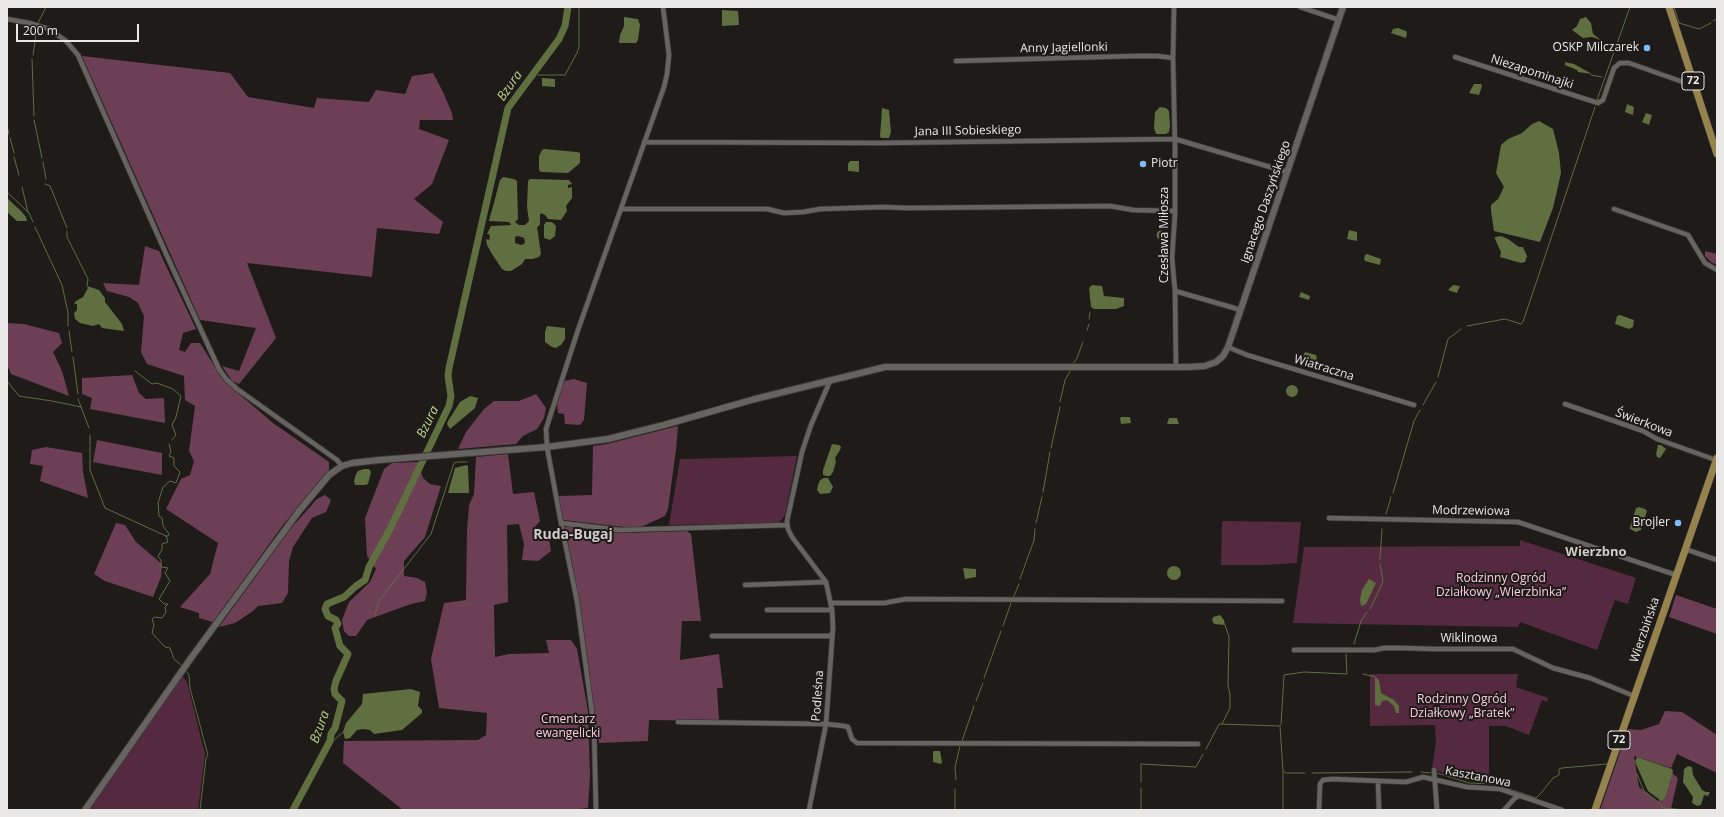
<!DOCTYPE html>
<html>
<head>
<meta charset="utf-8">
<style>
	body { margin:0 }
	#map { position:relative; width:1724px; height:817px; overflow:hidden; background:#1e1b19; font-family:"Open Sans",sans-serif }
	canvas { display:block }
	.frame { position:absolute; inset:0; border:8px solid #eae8e6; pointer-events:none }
	.scale { position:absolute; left:16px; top:24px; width:123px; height:18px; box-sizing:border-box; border:2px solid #eae8e6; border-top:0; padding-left:5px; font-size:12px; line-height:14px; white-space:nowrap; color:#eae8e6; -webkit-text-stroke:3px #1e1b19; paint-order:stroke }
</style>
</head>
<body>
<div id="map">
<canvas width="1724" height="817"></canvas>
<div class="frame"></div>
<div class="scale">200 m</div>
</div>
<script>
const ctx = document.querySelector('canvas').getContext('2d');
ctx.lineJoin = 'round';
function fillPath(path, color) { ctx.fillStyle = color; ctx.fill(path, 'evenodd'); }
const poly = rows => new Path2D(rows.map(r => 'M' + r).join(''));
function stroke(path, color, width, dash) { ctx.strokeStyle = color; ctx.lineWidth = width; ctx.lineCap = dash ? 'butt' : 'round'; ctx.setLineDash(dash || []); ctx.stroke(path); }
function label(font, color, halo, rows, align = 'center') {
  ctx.font = font + ' "Open Sans",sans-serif'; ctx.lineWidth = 4; ctx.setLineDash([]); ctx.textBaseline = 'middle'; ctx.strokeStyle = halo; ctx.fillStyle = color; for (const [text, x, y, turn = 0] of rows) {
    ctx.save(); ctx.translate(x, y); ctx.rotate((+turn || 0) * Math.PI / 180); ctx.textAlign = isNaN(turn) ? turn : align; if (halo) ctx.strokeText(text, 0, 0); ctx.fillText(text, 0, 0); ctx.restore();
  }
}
fillPath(poly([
	[797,456,785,515,779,523,669,525,680,459],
	[1222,521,1301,522,1297,563,1264,565,1221,565],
	[1520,540,1636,578,1628,604,1615,600,1597,650,1520,622,1518,627,1293,623,1304,547,1520,546],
	[1370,674,1518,674,1516,687,1548,698,1547,702,1542,700,1529,735,1506,726,1489,726,1489,780,1475,781,1461,779,1432,769,1436,742,1435,725,1370,726],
	[182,675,187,682,205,754,198,810,89,810]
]), '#552a40');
fillPath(poly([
	[82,56,230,73,248,97,314,108,317,98,369,102,376,90,405,94,412,76,433,73,443,92,452,113,453,120,420,120,419,129,449,140,432,184,414,199,443,222,439,234,377,228,372,277,247,263,276,338,239,384,232,381,222,366,239,371,256,328,200,320],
	[145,246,159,251,196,329,183,333,179,350,185,352,191,343,200,343,223,380,273,423,329,462,329,470,283,525,213,622,199,618,199,613,180,607,210,574,218,543,166,509,181,479,190,475,194,461,189,451,195,406,185,400,184,376,147,364,141,352,144,316,138,303,129,297,107,291,103,283,139,285],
	[1705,251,1717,254,1717,265,1711,262,1705,256],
	[7,323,24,324,59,333,62,343,53,352,62,371,69,396,11,374,7,364],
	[132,375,139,393,146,399,164,398,165,423,90,409,92,398,82,394,82,378],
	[574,379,587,383,584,420,580,425,565,424,564,414,558,413,557,404,564,381],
	[536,394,546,408,544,418,537,429,523,436,516,444,458,449,466,432,484,409,494,401,519,401],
	[678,426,676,450,668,509,665,516,641,527,633,528,563,520,558,496,592,495,593,446,607,444],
	[97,440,162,453,162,475,93,462],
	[46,447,82,453,83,472,88,498,40,481,43,466,30,464,32,450],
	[508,454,513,494,534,492,540,521,534,528,536,538,549,539,551,551,538,561,522,560,524,544,519,524,507,525,508,602,494,605,495,657,509,654,549,653,546,640,571,640,577,649,588,711,590,777,588,808,571,810,403,810,343,763,344,741,478,740,486,735,487,713,439,708,431,659,444,603,466,600,467,531,469,505,474,494,476,457],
	[418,462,423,478,430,484,441,486,425,537,404,561,404,576,417,578,425,582,427,592,425,601,411,604,367,620,356,636,349,636,344,631,342,620,349,602,370,582,376,569,367,556,365,518,384,469,392,463],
	[325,495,331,500,326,512,312,518,293,547,289,561,288,593,282,603,258,606,253,611,235,623,219,627,291,528,317,499],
	[116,523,125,525,136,542,162,564,161,577,153,597,105,581,94,574],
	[564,526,621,533,687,531,691,534,701,621,682,621,680,660,719,654,723,688,717,688,719,721,649,720,648,741,599,743,572,562],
	[1676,595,1717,609,1717,634,1669,617],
	[1665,711,1682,712,1717,735,1717,773,1677,754,1671,768,1634,756,1639,787,1658,802,1670,771,1678,778,1671,809,1704,810,1600,810,1628,729,1641,730,1659,724]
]), '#6d3f55');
fillPath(poly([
	[722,10,738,11,739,25,722,26],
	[624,17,638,19,640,25,638,40,636,43,619,43,620,35,624,26],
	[1586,17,1591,23,1593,34,1601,40,1592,37,1583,38,1572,30,1577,26,1580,19],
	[1398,28,1406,31,1407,33,1406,38,1391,33,1393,29],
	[1565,62,1574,64,1592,74,1578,72,1577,70,1565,65],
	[542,78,555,79,555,87,542,86],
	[1474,84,1481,84,1482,86,1479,95,1469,93],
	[1627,104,1634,107,1633,115,1625,112],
	[1160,107,1166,108,1169,111,1170,126,1169,132,1166,134,1156,134,1154,128,1155,112],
	[882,108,889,110,891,132,889,138,882,138,880,137],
	[1646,113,1652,115,1649,125,1642,122],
	[1539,121,1553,129,1559,153,1561,173,1553,208,1540,242,1494,231,1491,211,1491,205,1498,199,1504,187,1496,173,1501,145,1508,139,1522,133,1532,124],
	[544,149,577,152,580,153,580,163,568,173,541,172,539,170,539,156,542,150],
	[850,161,859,161,859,172,848,171,848,164],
	[503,177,514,179,517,181,518,219,515,222,519,225,525,225,529,221,527,207,528,181,530,179,569,180,572,184,568,185,568,188,572,187,572,198,566,206,567,211,561,220,548,219,545,215,541,213,540,215,540,225,537,227,541,254,539,257,533,259,525,259,522,264,511,271,506,271,502,269,492,254,487,245,486,239,489,240,490,237,489,234,487,234,491,226,511,225,509,222,489,221,500,180],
	[518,236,524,238,525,242,524,244,521,245,515,243,515,237],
	[7,198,21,211,26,217,27,221,17,221,7,212],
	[546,222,552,222,556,226,555,236,550,240,544,238,544,225],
	[1349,230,1357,232,1357,241,1347,239],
	'1156.5 235a4.5 4.5 0 1 1 9 0a4.5 4.5 0 1 1-9 0Z',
	[1501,236,1508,239,1519,247,1523,247,1527,256,1525,262,1521,263,1500,257,1501,252,1495,239,1495,237],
	[1367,254,1381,259,1380,265,1365,261,1364,259,1365,255],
	[1092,285,1102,286,1104,296,1124,298,1124,306,1116,309,1094,309,1091,307,1089,288],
	[1453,285,1460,286,1457,293,1448,290],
	[87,286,99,290,105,298,105,302,122,324,124,331,102,328,99,324,93,326,80,323,75,319,74,313,77,310,77,304,74,304,76,301,83,297,88,288],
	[1301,292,1310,296,1309,300,1299,297],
	[1620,315,1634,320,1633,327,1629,329,1615,324,1617,316],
	[547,326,565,328,565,339,561,345,556,348,552,347,545,342,545,332],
	[1305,352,1316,355,1317,358,1313,368,1300,363,1301,359,1306,359,1306,356,1303,356],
	'1286 391a6 6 0 1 1 12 0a6 6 0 1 1-12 0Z',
	[470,396,478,398,475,408,450,429,447,424,448,421,460,402],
	[1121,417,1130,417,1131,423,1121,424,1120,418],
	[1169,418,1177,418,1179,424,1167,424],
	[832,444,839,445,841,447,840,450,835,458,836,462,833,472,830,476,827,476,823,475,823,470],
	[1658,445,1661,445,1666,449,1660,458,1657,457,1656,454],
	[466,465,468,466,469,493,448,493,455,468],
	[364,469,369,469,371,472,368,484,365,485,355,485,354,481,356,474,358,471],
	[824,478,828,478,833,487,830,493,820,494,817,490,818,485,820,480],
	[1639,507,1645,509,1647,511,1641,530,1636,532,1630,529,1630,527,1636,508],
	'1167 573a7 7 0 1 1 14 0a7 7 0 1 1-14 0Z',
	[963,568,976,569,976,577,965,579],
	[1369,579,1376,583,1366,604,1361,606,1360,600,1362,590],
	[1220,615,1224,620,1225,625,1214,624,1212,620,1213,617],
	[1375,677,1379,680,1381,693,1394,700,1399,706,1399,713,1396,713,1394,706,1387,700,1382,701,1380,706,1375,705],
	[411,689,420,692,418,706,422,710,422,713,402,730,374,734,370,730,363,729,357,730,350,738,345,739,343,732,346,723,362,704,363,694],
	[934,751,940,751,942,762,941,764,933,762,933,752],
	[1637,757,1672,769,1673,771,1665,798,1663,800,1660,800,1648,791,1635,762],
	[1688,766,1692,767,1693,775,1702,790,1706,792,1710,792,1708,796,1704,795,1701,805,1697,806,1692,803,1693,797,1683,782,1684,769]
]), '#5f6f40');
stroke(poly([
	[1674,7,1679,23,1699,29,1711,23],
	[1713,21,1717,19],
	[38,23,46,7],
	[33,55,37,28],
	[32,59,34,116],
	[538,75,565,75,577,53,579,47,579,7],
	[1591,75,1602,77],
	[1597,100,1630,7],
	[34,120,42,158],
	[7,126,9,134],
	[10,138,14,153],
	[14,157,19,175],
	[43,162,46,179],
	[45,184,50,186,67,228],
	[22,187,28,212],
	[7,192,29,213,33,222],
	[35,227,62,285,68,313,68,326],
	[67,231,67,237,88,279,87,286],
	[1089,319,1090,312],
	[1467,326,1505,319,1521,324,1523,322,1595,107],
	[1087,330,1089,324],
	[69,331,72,352],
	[73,357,78,394],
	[1073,364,1077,358,1083,342],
	[135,371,152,384,157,383,173,389,181,396,176,417,172,425,176,435,172,440],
	[1438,377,1448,339,1461,329],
	[7,381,19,396,52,401,81,407],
	[78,399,89,428],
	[1060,402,1065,380,1071,370],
	[1423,405,1436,382],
	[90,435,90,470,105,508,166,536],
	[169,444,171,452,169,456,174,458,174,466,180,472,176,483,170,481,163,487,158,503,159,516,162,518,163,526,169,534,168,536,166,536,168,542,162,544,162,549,158,557,161,560,161,567,168,568,165,573,170,581,159,599,164,604,168,604,165,607,166,612,162,618,155,617,152,619,154,625,152,633,165,647,170,648,174,659,182,666],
	[1051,448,1060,407],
	[1043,492,1050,452],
	[1393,493,1414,421,1420,410],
	[1386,514,1391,497],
	[1036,523,1042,497],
	[1380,559,1382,529],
	[1020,579,1034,540,1035,529],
	[1013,598,1019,584],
	[1370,609,1383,582,1380,564],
	[375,615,379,601,431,534,454,463,457,462,467,462],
	[1003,626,1011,603],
	[1354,644,1361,621,1367,612],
	[186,671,189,675,190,688,208,755,206,758,200,810],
	[1363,674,1375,677],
	[984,678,1001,631],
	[976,701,983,683],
	[1222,724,1230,708,1230,695,1228,685,1229,637,1225,625],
	[1281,725,1284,675,1304,672,1347,674,1346,654],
	[330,741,333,741,343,732],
	[962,741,974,706],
	[1206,749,1219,724,1280,726,1283,771,1286,773,1305,773],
	[1283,771,1283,810],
	[1421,772,1431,773],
	[1312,773,1412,772],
	[1437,773,1469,783,1494,784,1536,798,1542,792,1553,778,1559,775,1559,769,1562,768,1607,764],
	[1637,774,1644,791,1657,801,1663,808,1687,810],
	[956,780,955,767,960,746],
	[1141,782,1141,764,1196,767,1203,754],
	[955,789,955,810],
	[1141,810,1141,788]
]), '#5f6f40', 1);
stroke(poly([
	[293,810,330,741,331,734,335,728,342,701,335,694,334,689,336,681,348,654,340,646,335,628,338,624,336,620,328,616,325,609,327,604,344,597,356,586,365,580,369,567,389,531,449,406,451,396,448,376,449,368,508,108,559,39,565,26,568,7]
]), '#5f6f40', 7);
const minor = poly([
	[1174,7,1173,58,1175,146,1175,214,1172,258,1175,291,1176,367],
	[1300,7,1339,20],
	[7,19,29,23,49,29,66,41,78,55,167,256,219,369,226,379,237,389,337,460,342,466],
	[1455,57,1598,103,1603,100,1614,68,1620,63,1629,63,1683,82,1694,82],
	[956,61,1135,56,1157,56,1173,58],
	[644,142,880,143,1175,139,1287,172],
	[621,209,767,209,784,213,803,212,820,209,883,207,908,208,1110,206,1133,210,1175,211],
	[1614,209,1688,235,1705,263,1717,270],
	[1175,291,1241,310],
	[1228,347,1247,355,1414,405],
	[1565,404,1643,431,1657,439,1716,460],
	[1329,518,1518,522,1676,575],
	[561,523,620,530,787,525],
	[1685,549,1717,560],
	[745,585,826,582],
	[832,603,884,603,906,599,1282,601],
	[767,610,832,610],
	[712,636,829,636,832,634],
	[1294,650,1375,650,1384,648,1402,648,1432,649,1513,649,1553,668,1590,678,1634,696],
	[678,722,826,724,844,726,848,727,852,739,857,743,1198,744],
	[1434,770,1437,810],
	[1378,782,1379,810],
	[596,810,594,727,577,601,561,523,547,447,546,429,578,330,664,87,667,74,669,55,663,7],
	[809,810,826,724,833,627,832,610,826,582,792,537,788,529,787,521,802,452,811,425,830,381],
	[1319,810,1320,784,1323,780,1332,779,1406,782,1423,777,1467,787,1500,789,1562,810],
	[1504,810,1515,798,1519,796]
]);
const tertiary = poly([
	[85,810,191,658,299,511,329,475,342,466,352,463,379,460,547,447,608,439,664,425,755,399,885,367,1189,367,1205,366,1216,362,1223,356,1228,347,1343,7]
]);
const primary = poly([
	[1669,7,1717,154],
	[1595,810,1717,458]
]);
stroke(minor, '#3a3836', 6);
stroke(tertiary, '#3a3836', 8);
stroke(primary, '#3a3836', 8);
stroke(minor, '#676360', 4.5);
stroke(tertiary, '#676360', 6);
stroke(primary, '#95824c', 7);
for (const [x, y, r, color] of [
	[1647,48,4,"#7fbdfa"],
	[1143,164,4,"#7fbdfa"],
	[1678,523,4,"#7fbdfa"]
]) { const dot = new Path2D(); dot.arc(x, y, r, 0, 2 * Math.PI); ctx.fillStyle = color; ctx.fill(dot); stroke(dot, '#1e1b19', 1.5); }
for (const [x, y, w] of [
	[1693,81,22],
	[1619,740,22]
]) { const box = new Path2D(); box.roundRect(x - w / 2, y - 9, w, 18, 3); ctx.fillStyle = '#1e1b19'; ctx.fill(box); stroke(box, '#eae8e6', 1); }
label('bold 11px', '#eae8e6', null, [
	["72",1693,81],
	["72",1619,740]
]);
label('12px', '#eae8e6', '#1e1b19', [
	["Anny Jagiellonki",1064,48,-1],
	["Niezapominajki",1532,72,18],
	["Jana III Sobieskiego",968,131,-1],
	["Ignacego Daszyńskiego",1266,202,-71],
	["Czesława Miłosza",1165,235,-90],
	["Wiatraczna",1324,368,17],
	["Świerkowa",1644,423,21],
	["Modrzewiowa",1471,511,1],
	["Wierzbińska",1645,630,-71],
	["Wiklinowa",1469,639],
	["Podleśna",818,696,-86],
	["Kasztanowa",1478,777,11]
]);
label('12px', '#eae8e6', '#1e1b19', [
	["OSKP Milczarek",1639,48],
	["Piotr",1151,164,"left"],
	["Brojler",1670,523]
], 'right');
label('12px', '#fbcbe1', '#1e1b19', [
	["Rodzinny Ogród",1501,579],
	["Działkowy „Wierzbinka”",1501,593],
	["Rodzinny Ogród",1462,700],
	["Działkowy „Bratek”",1462,714],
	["Cmentarz",568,720],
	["ewangelicki",568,734]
]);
label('italic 13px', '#bad48a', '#1e1b19', [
	["Bzura",510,86,-55],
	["Bzura",428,422,-64],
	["Bzura",320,727,-70]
]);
label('bold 13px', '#d0cbc8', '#1e1b19', [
	["Wierzbno",1596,552]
]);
label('bold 14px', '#d0cbc8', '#1e1b19', [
	["Ruda-Bugaj",573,535]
]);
</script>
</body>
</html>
